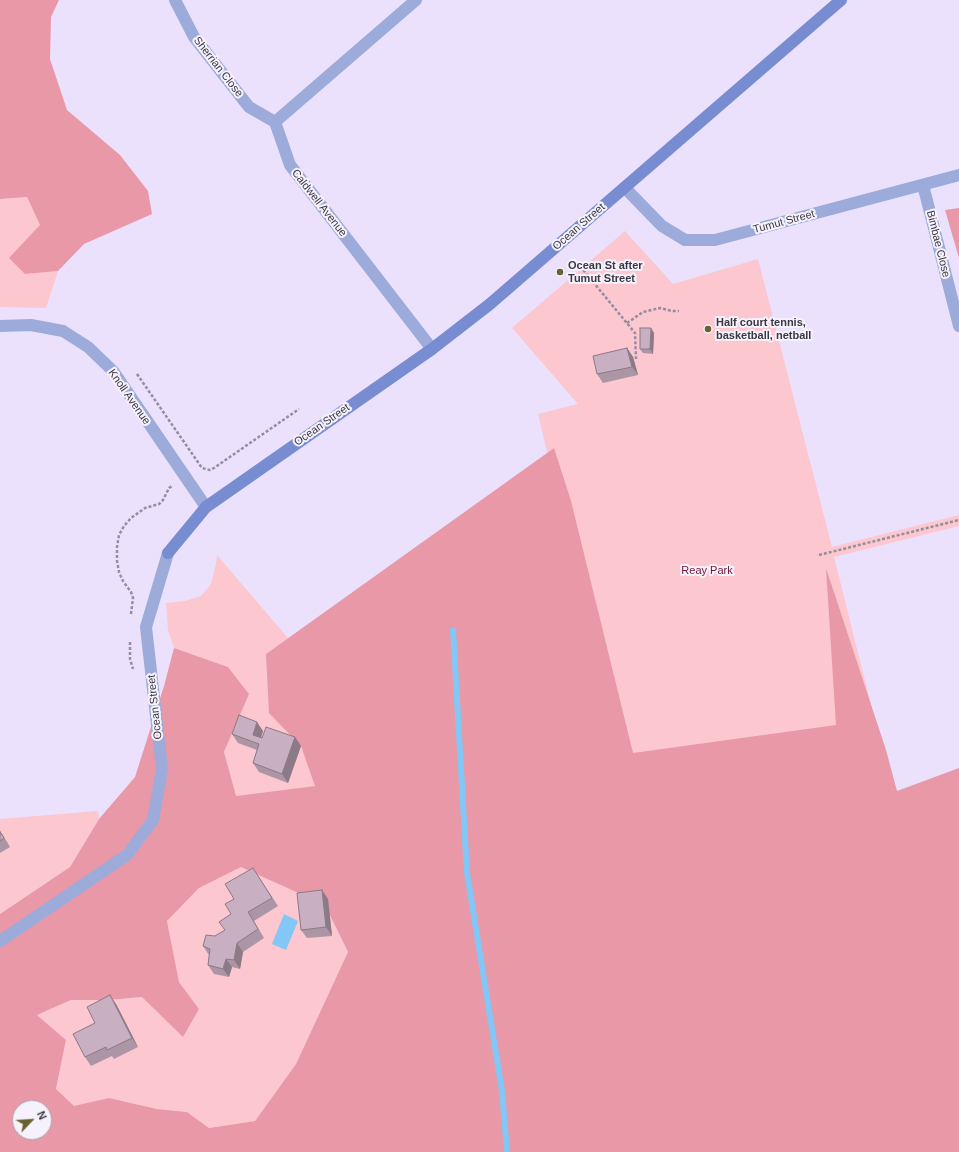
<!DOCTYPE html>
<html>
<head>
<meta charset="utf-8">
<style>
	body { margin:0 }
	#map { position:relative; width:959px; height:1152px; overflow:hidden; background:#ece1fc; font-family:Arial,sans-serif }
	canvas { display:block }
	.north { position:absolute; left:12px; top:1100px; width:40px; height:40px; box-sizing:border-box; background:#f6f2fd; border:1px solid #aca8b2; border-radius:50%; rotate:65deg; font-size:11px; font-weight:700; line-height:16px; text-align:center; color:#3c3842 }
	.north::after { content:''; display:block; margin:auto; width:14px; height:18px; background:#67622f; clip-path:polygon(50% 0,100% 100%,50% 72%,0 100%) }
</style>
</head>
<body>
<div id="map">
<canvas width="959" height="1152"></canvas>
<div class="north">N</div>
</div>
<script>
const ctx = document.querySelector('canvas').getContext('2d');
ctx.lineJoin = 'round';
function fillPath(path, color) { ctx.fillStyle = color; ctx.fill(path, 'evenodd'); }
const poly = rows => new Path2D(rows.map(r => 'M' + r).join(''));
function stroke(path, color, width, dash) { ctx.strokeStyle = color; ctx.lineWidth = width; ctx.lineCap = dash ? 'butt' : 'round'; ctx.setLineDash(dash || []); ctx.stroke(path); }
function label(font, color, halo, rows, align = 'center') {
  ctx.font = font + ' Arial,sans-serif'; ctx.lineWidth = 4; ctx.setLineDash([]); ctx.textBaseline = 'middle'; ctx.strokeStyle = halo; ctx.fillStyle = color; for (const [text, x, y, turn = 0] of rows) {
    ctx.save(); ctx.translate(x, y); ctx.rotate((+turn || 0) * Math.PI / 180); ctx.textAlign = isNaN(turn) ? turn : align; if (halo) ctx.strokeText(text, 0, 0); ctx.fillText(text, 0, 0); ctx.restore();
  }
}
fillPath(poly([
	[27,197,40,225,25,274,58,271,46,308,0,307,0,199],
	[625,231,673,284,758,259,832,547,959,515,959,526,834,557,874,717,627,778,550,465,538,414,578,404,512,328],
	[217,555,288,638,266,654,316,786,235,796,224,752,249,694,228,667,174,648,168,630,166,603,185,601,201,596,211,584,216,564],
	[98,811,99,819,70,867,0,914,0,819],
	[242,866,325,905,348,952,296,1064,255,1121,209,1128,187,1112,157,1109,109,1098,74,1107,56,1090,66,1040,37,1015,71,1000,109,1000,142,997,183,1036,199,1009,179,982,167,921,199,888]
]), '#fcc7cf');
fillPath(poly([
	[0,0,59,0,51,17,50,59,67,110,120,155,148,191,152,214,84,244,58,271,25,274,9,258,40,225,27,197,0,199],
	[959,208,959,258,945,210],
	[554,448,571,501,633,753,836,725,826,568,886,750,897,791,959,768,959,1152,0,1152,0,914,70,867,99,819,135,777,164,686,174,648,228,667,249,694,224,752,236,796,315,786,301,746,269,713,266,654],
	[241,867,325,905,348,952,296,1064,255,1121,209,1128,187,1112,157,1109,109,1098,74,1106,56,1089,66,1040,37,1015,71,1000,109,1000,142,997,183,1037,199,1009,179,982,167,921,199,888],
	[20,1108,44,1108,44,1132,20,1132]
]), '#e898a7');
fillPath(poly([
	[284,914,298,921,286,950,272,944]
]), '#82c7f6');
stroke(poly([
	[453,630,467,873,502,1091,507,1152]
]), '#82c7f6', 6);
stroke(poly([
	[580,266,635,333,636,359],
	[627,323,643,312,660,308,672,311,679,311],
	[137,374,202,468,210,470,214,468,299,409],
	[819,555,959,520],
	[131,614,133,598,131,592,123,581,119,572,117,561,117,547,119,535,124,526,131,518,145,508,159,504,163,500,169,488,172,486],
	[130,642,130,659,133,669]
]), '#958da0', 2.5, [3, 2]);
stroke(poly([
	[175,0,194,37,249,107,275,122],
	[275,122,290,165,432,349],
	[275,122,416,0],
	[923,185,959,326],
	[625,188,662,226,685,240,715,240,959,175],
	[0,326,31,325,63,331,88,347,113,371,206,507],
	[0,941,127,855,153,820,162,769,146,627,168,553]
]), '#9cabda', 12);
stroke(poly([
	[168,553,206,507,432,349,490,304,841,0]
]), '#788cd1', 12);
fillPath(poly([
	[654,333,653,354,643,353,640,349],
	[627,348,633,357,638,375,603,383,597,374],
	[263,731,261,738,295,737,301,746,288,783,259,772,253,763,257,750,238,743,232,734],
	[0,831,10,847,0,853],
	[253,868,278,906,254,921,264,938,243,952,240,969,232,967,229,977,214,974,208,965,209,955,203,946,215,936,225,930,231,914,234,899],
	[328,899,332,936,307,938,301,930],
	[116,1004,138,1047,114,1059,112,1056,91,1066,85,1057,95,1023]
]), '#ac96a6');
fillPath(poly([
	[651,328,654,333,653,354,650,349],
	[627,348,633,357,638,375,632,367],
	[257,722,263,731,259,743,253,735],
	[295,737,301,746,288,783,282,774],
	[0,831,10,847,0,832],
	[322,890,328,899,332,936,326,927],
	[237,943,243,952,240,969,234,960],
	[226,959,232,967,229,977,223,969],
	[110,995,116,1004,138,1047,132,1038]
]), '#8c7a87');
const building = poly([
	[640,328,651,328,650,349,640,349,640,328],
	[627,348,632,367,597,374,593,356,627,348],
	[239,715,257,722,253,735,262,738,266,727,295,737,282,774,253,763,259,744,232,734,239,715],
	[0,832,4,838,0,841,0,832],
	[253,868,272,898,248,912,258,929,237,943,234,960,226,959,223,969,208,965,210,949,203,946,206,935,215,936,225,930,219,922,231,914,225,904,234,899,225,884,253,868],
	[322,890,326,927,301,930,297,893,322,890],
	[110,995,132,1038,107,1050,106,1047,85,1057,73,1034,95,1023,87,1007,110,995]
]);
fillPath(building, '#c8afc1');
stroke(building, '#8c7a87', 1);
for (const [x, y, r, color] of [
	[560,272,4,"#67622f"],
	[708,329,4,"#67622f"]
]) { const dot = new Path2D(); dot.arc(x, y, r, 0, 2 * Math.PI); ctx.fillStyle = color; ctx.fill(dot); stroke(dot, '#f6f2fd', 1.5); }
label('11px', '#3c3842', '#f6f2fd', [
	["Sherrian Close",218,67,52],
	["Caldwell Avenue",319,203,52],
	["Tumut Street",784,222,-15],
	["Ocean Street",579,227,-41],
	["Bimbae Close",938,244,76],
	["Knoll Avenue",129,397,55],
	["Ocean Street",322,425,-35],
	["Ocean Street",155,707,-96]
]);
label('bold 11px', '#3c3842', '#f6f2fd', [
	["Ocean St after",568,266],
	["Tumut Street",568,279],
	["Half court tennis,",716,323],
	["basketball, netball",716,336]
], 'left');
label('11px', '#711532', '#f6f2fd', [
	["Reay Park",707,571]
]);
</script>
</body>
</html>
